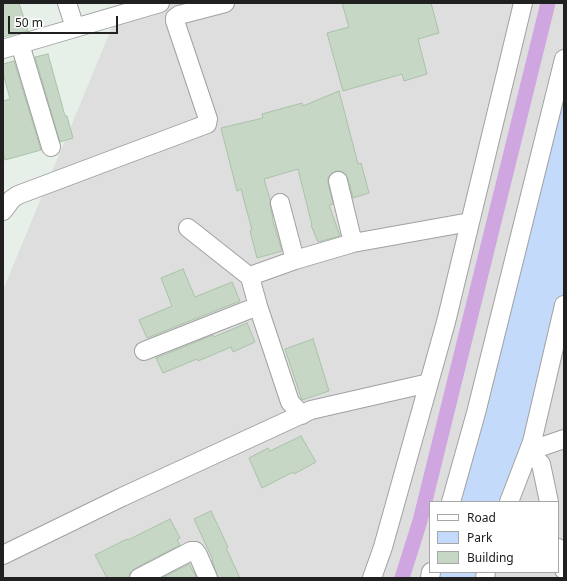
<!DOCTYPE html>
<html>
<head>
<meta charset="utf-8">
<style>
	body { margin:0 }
	#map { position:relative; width:567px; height:581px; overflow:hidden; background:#e6f0e8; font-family:"Noto Sans",sans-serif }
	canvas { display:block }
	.frame { position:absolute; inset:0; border:4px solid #202020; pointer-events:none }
	.legend { position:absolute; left:429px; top:501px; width:130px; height:72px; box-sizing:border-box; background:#fff; border:1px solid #a6a6a6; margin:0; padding:5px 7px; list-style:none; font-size:12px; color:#202020 }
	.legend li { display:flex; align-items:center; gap:8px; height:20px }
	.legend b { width:20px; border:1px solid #a6a6a6 }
	.scale { position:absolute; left:8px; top:16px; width:110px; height:18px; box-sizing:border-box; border:2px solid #202020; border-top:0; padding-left:5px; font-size:12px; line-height:14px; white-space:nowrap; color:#202020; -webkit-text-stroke:3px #fff; paint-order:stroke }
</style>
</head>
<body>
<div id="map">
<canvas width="567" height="581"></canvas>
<div class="frame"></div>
<ul class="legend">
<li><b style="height:5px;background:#fff"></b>Road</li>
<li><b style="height:11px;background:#c3dafa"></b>Park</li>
<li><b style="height:11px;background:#c7d7c6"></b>Building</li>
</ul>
<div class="scale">50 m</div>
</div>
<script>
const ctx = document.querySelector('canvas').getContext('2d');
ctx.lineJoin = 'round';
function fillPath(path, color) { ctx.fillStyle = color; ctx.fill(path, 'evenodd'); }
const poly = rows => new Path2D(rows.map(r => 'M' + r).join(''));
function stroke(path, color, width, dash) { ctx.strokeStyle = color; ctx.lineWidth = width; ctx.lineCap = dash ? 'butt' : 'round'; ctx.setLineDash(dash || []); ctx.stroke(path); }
fillPath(poly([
	[122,3,564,3,564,578,3,578,3,290],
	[430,502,558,502,558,572,430,572]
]), '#dddedd');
fillPath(poly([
	[564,82,564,299,520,460,502,502,459,502],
	[441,572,476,572,474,578,439,578]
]), '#c3dafa');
stroke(poly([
	[402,578,420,521,548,3]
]), '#cfa6df', 15);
const building = poly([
	[3,3,19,3,28,31,3,37,3,3],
	[342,3,431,3,439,33,418,39,427,74,404,81,402,74,343,91,327,33,349,27,342,3],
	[48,54,65,116,67,116,73,138,60,142,35,57,48,54],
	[14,61,41,150,5,160,3,153,3,101,10,99,3,73,3,64,14,61],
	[339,91,358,164,361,163,369,193,353,198,348,179,346,174,341,171,336,171,331,174,328,178,328,183,333,204,329,205,340,236,318,242,311,225,312,225,298,169,264,179,270,199,270,205,273,218,272,218,282,251,257,258,250,231,252,230,241,189,237,191,221,128,263,118,262,114,302,103,303,106,339,91],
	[183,269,195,297,232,282,240,301,147,338,139,320,172,306,161,278,183,269],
	[247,323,255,342,233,352,231,347,198,361,197,359,163,373,156,358,213,335,214,337,247,323],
	[313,339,329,391,302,400,285,349,313,339],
	[301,436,316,462,294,474,293,472,262,488,249,458,268,448,270,451,301,436],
	[211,511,228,547,226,548,240,578,218,578,212,560,213,560,194,519,211,511],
	[170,519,180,538,177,540,180,545,134,569,130,573,129,578,107,578,95,555,127,539,128,540,170,519],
	[189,564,197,578,162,578,189,564]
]);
fillPath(building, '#c7d7c6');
stroke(building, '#a9c3a8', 1);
const minor = poly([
	[67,3,75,28],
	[20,44,51,147],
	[3,49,160,3],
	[338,181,353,243],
	[280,203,295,260],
	[3,211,12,199,18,195,207,124,208,119,175,21,175,18,179,15,225,3],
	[188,228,250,277],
	[144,351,258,306],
	[302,415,290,402,258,306,250,277,253,275,295,260,353,243,470,222],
	[451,502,476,413,564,59],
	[509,502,532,442,564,305],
	[549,502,541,464,529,451,564,439],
	[558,548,564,570],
	[3,555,122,497,311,410,429,383],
	[139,578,191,551,195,551,198,555,208,578],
	[372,578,383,547,446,322,523,3],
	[430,578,431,572],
	[485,578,486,572]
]);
stroke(minor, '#a1a1a1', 20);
stroke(minor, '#fff', 18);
</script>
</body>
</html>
